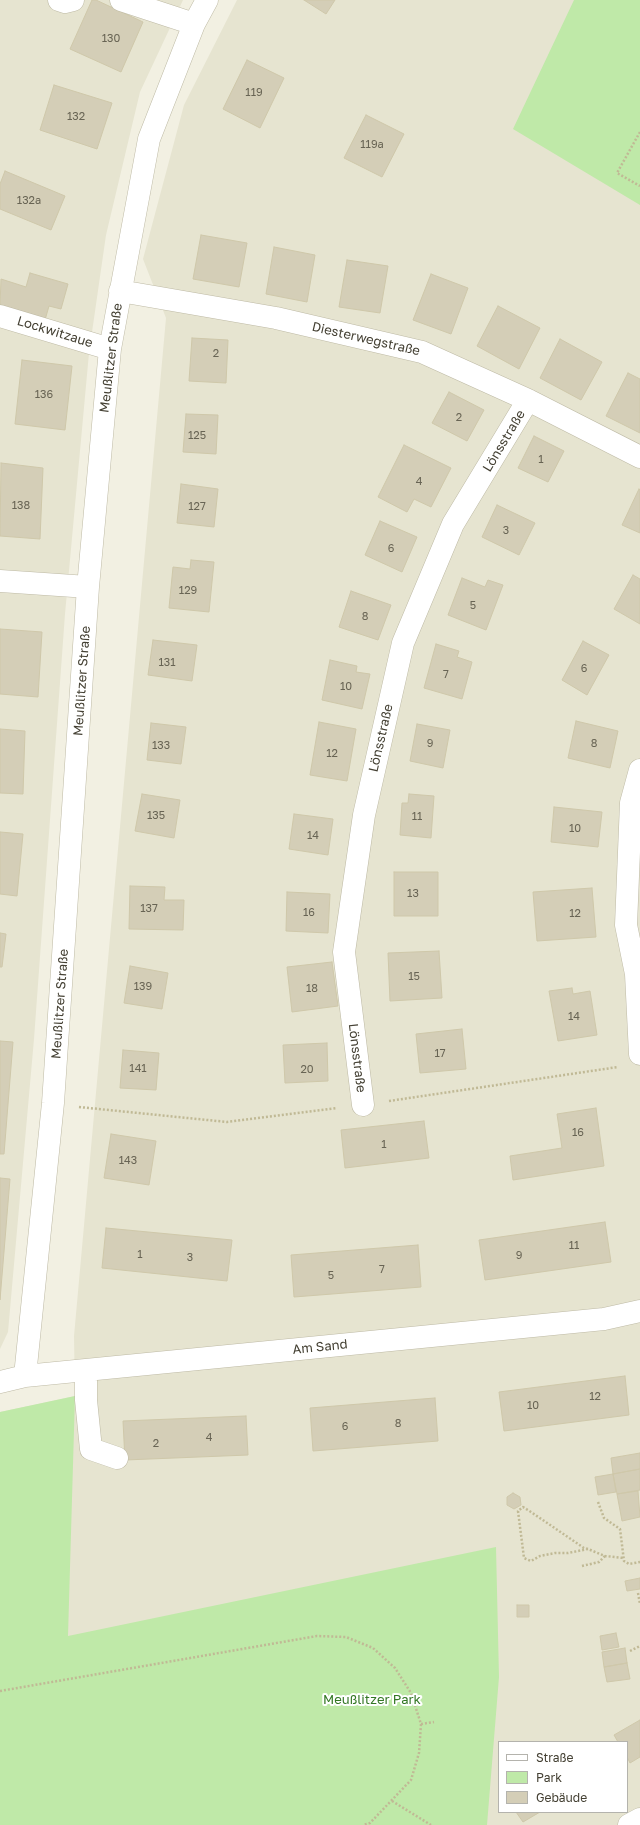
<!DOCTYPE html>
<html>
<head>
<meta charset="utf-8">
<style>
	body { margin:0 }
	#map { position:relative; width:640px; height:1825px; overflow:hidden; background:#f2f0e2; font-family:"Golos Text",sans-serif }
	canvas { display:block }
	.legend { position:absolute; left:498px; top:1741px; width:130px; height:72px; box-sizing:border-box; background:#fff; border:1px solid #b4b3ad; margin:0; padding:5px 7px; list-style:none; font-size:12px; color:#444033 }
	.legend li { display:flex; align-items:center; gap:8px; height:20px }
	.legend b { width:20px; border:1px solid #b4b3ad }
</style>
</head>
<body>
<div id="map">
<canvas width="640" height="1825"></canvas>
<ul class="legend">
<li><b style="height:5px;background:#fff"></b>Straße</li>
<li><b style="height:11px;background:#bfe9a8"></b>Park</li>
<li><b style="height:11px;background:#d4ceb7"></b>Gebäude</li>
</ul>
</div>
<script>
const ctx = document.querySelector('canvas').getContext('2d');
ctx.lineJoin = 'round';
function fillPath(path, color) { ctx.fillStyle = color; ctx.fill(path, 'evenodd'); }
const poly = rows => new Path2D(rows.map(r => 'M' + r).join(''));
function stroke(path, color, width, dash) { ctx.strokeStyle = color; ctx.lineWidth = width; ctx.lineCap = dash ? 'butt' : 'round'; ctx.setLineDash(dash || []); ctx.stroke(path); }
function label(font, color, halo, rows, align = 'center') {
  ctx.font = font + ' "Golos Text",sans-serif'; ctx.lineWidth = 4; ctx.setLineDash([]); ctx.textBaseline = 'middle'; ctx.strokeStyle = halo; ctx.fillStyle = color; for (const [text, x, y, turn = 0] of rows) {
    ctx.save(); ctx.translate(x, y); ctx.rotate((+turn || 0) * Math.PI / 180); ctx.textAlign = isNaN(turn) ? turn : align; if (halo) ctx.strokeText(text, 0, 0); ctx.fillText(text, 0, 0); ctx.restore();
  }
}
fillPath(poly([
	[0,0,183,0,140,92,106,235,89,353,65,614,34,1039,8,1332,0,1349],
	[237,0,640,0,640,1825,0,1825,0,1412,75,1396,74,1336,166,318,143,259,184,105],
	[499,1742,627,1742,627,1812,499,1812]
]), '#e6e4d0');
fillPath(poly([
	[574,0,640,0,640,205,513,129],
	[75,1396,68,1636,496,1547,499,1677,487,1825,0,1825,0,1412]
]), '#bfe9a8');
const building = poly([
	[92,0,96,0,143,22,121,72,70,49,92,0],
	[304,0,335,0,326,14,304,0],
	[247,60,284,78,260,128,223,109,247,60],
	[54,85,112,103,97,149,40,130,54,85],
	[366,115,404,134,382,177,344,158,366,115],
	[5,171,65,196,51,230,0,209,0,184,5,171],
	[201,235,247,243,239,287,193,279,201,235],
	[274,247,315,255,307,302,266,294,274,247],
	[347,260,388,266,380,313,339,307,347,260],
	[30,273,68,284,61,309,49,306,45,320,0,306,1,279,26,287,30,273],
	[431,274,468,288,451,334,413,320,431,274],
	[498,306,540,328,519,369,477,346,498,306],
	[192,338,228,340,226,383,189,381,192,338],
	[560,339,602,362,581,400,540,378,560,339],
	[22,360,72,366,65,430,15,424,22,360],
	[628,373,640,379,640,433,606,416,628,373],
	[449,392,484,410,467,441,432,423,449,392],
	[186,414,218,415,216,454,183,452,186,414],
	[534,436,564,451,548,482,518,468,534,436],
	[404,445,451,468,431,507,414,499,407,512,378,497,404,445],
	[1,463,43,468,40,539,0,536,1,463],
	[181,484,218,489,214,527,177,523,181,484],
	[639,489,640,490,640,533,622,525,639,489],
	[497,505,535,523,519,555,482,537,497,505],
	[380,521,417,537,402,572,365,555,380,521],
	[191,560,214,562,209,612,169,608,173,567,190,569,191,560],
	[633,575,640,579,640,624,614,609,633,575],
	[462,578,485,587,488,580,503,585,486,630,448,615,462,578],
	[351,591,391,605,378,640,339,627,351,591],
	[0,629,42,632,38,697,0,694,0,629],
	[153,640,197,645,192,681,148,675,153,640],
	[583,641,609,655,587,695,562,680,583,641],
	[436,644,459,651,457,657,472,662,462,699,424,688,436,644],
	[330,660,357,666,356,672,370,674,362,709,322,700,330,660],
	[576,721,618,731,610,768,568,758,576,721],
	[319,722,356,729,347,781,310,775,319,722],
	[151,723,186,727,181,764,147,760,151,723],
	[417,724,450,730,443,768,410,761,417,724],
	[0,729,25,731,23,794,0,793,0,729],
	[142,794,180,800,174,838,135,831,142,794],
	[409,794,434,796,431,838,400,835,402,803,408,803,409,794],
	[554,807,602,812,598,847,551,842,554,807],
	[294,814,333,819,328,855,289,849,294,814],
	[0,832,23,834,17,896,0,894,0,832],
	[394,872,438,872,438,916,394,916,394,872],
	[130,886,165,887,164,900,184,900,183,930,129,929,130,886],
	[592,888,596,937,537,941,533,892,592,888],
	[287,892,330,894,328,933,286,931,287,892],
	[0,933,6,934,2,967,0,967,0,933],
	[439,951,442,998,390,1001,388,953,439,951],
	[332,962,338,1006,292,1012,287,967,332,962],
	[130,966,168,973,162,1009,124,1003,130,966],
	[572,988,573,994,590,991,597,1035,558,1041,549,991,572,988],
	[462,1029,466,1069,420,1073,416,1034,462,1029],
	[0,1041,13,1042,4,1154,0,1154,0,1041],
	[327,1043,328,1081,285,1083,283,1045,327,1043],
	[123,1050,159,1053,156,1090,120,1088,123,1050],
	[596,1108,604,1166,513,1180,510,1156,562,1148,557,1114,596,1108],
	[424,1121,429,1158,345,1168,341,1130,424,1121],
	[111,1134,156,1141,149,1185,104,1178,111,1134],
	[0,1178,10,1179,0,1300,0,1178],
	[605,1222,611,1262,485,1280,479,1240,605,1222],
	[106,1228,232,1240,227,1281,102,1268,106,1228],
	[418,1245,421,1287,294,1297,291,1255,418,1245],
	[625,1376,629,1415,504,1431,499,1392,625,1376],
	[435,1398,438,1441,313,1451,310,1408,435,1398],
	[246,1416,248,1455,125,1460,123,1421,246,1416],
	[640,1453,640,1469,613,1474,611,1458,640,1453],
	[640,1469,640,1490,617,1494,613,1474,640,1469],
	[613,1474,616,1492,598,1495,595,1477,613,1474],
	[638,1491,640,1517,622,1521,617,1494,638,1491],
	[513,1493,520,1497,521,1505,514,1509,507,1505,507,1497,513,1493],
	[640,1578,640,1589,627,1591,625,1581,640,1578],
	[517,1605,529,1605,529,1617,517,1617,517,1605],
	[616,1633,619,1647,602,1650,600,1636,616,1633],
	[625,1648,627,1663,604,1667,602,1652,625,1648],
	[627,1663,630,1679,607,1682,604,1667,627,1663],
	[640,1720,640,1757,630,1763,627,1757,627,1742,618,1742,614,1735,640,1720],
	[516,1812,540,1812,523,1822,516,1812]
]);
fillPath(building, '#d4ceb7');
stroke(building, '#cfc8aa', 1);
const minor = poly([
	[59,0,65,2,73,0],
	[121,0,194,24],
	[120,291,276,318,422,352,528,400,640,457],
	[0,316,110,349],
	[0,581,88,587],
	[640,770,631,803,626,925,636,974,640,1054],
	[363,1105,344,952,364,815,403,643,453,524,528,400],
	[86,1370,86,1400,91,1449,117,1458],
	[25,1376,53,1103,88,587,110,349,149,139,194,24,207,0],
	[0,1382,25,1376,604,1319,640,1311],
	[629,1825,640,1819]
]);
stroke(minor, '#bebaa5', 23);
stroke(poly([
	[640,132,617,173,640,186],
	[389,1101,618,1067],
	[79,1107,227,1122,337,1108],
	[598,1502,604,1518,620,1529,624,1561,629,1564,640,1562],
	[588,1549,568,1553,555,1553,540,1556,531,1561,524,1558,518,1511,523,1507,531,1512,584,1548,588,1549,605,1556,624,1558],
	[582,1566,599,1562,605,1556],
	[638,1593,640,1604],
	[630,1651,640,1646],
	[0,1691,317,1636,346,1637,373,1648,395,1668,411,1693,421,1724,419,1753,411,1780,370,1823,363,1825],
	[421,1724,434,1722],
	[392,1801,431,1825]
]), '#c0b995', 2.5, [2, 2]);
stroke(minor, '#fff', 22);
label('11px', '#686454', null, [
	["130",111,39],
	["119",254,93],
	["132",76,117],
	["119a",372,145],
	["132a",29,201],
	["2",216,354],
	["136",44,395],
	["2",459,418],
	["125",197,436],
	["1",541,460],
	["4",419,482],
	["138",21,506],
	["127",197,507],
	["3",506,531],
	["6",391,549],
	["129",188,591],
	["5",473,606],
	["8",365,617],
	["131",167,663],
	["6",584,669],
	["7",446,675],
	["10",346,687],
	["9",430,744],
	["8",594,744],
	["133",161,746],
	["12",332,754],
	["135",156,816],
	["11",417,817],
	["10",575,829],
	["14",313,836],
	["13",413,894],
	["137",149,909],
	["16",309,913],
	["12",575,914],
	["15",414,977],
	["139",143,987],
	["18",312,989],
	["14",574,1017],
	["17",440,1054],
	["141",138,1069],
	["20",307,1070],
	["16",578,1133],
	["1",384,1145],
	["143",128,1161],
	["11",574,1246],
	["1",140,1255],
	["9",519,1256],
	["3",190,1258],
	["7",382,1270],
	["5",331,1276],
	["12",595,1397],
	["10",533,1406],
	["8",398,1424],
	["6",345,1427],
	["4",209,1438],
	["2",156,1444]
]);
label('13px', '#444033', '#fff', [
	["Lockwitzaue",55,332,17],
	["Diesterwegstraße",366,339,13],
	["Meußlitzer Straße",111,358,-83],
	["Lönsstraße",504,441,-59],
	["Meußlitzer Straße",82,681,-86],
	["Lönsstraße",381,738,-77],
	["Meußlitzer Straße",60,1004,-86],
	["Lönsstraße",357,1058,83],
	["Am Sand",320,1347,-6]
]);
label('13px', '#337724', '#fff', [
	["Meußlitzer Park",372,1700]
]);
</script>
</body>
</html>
